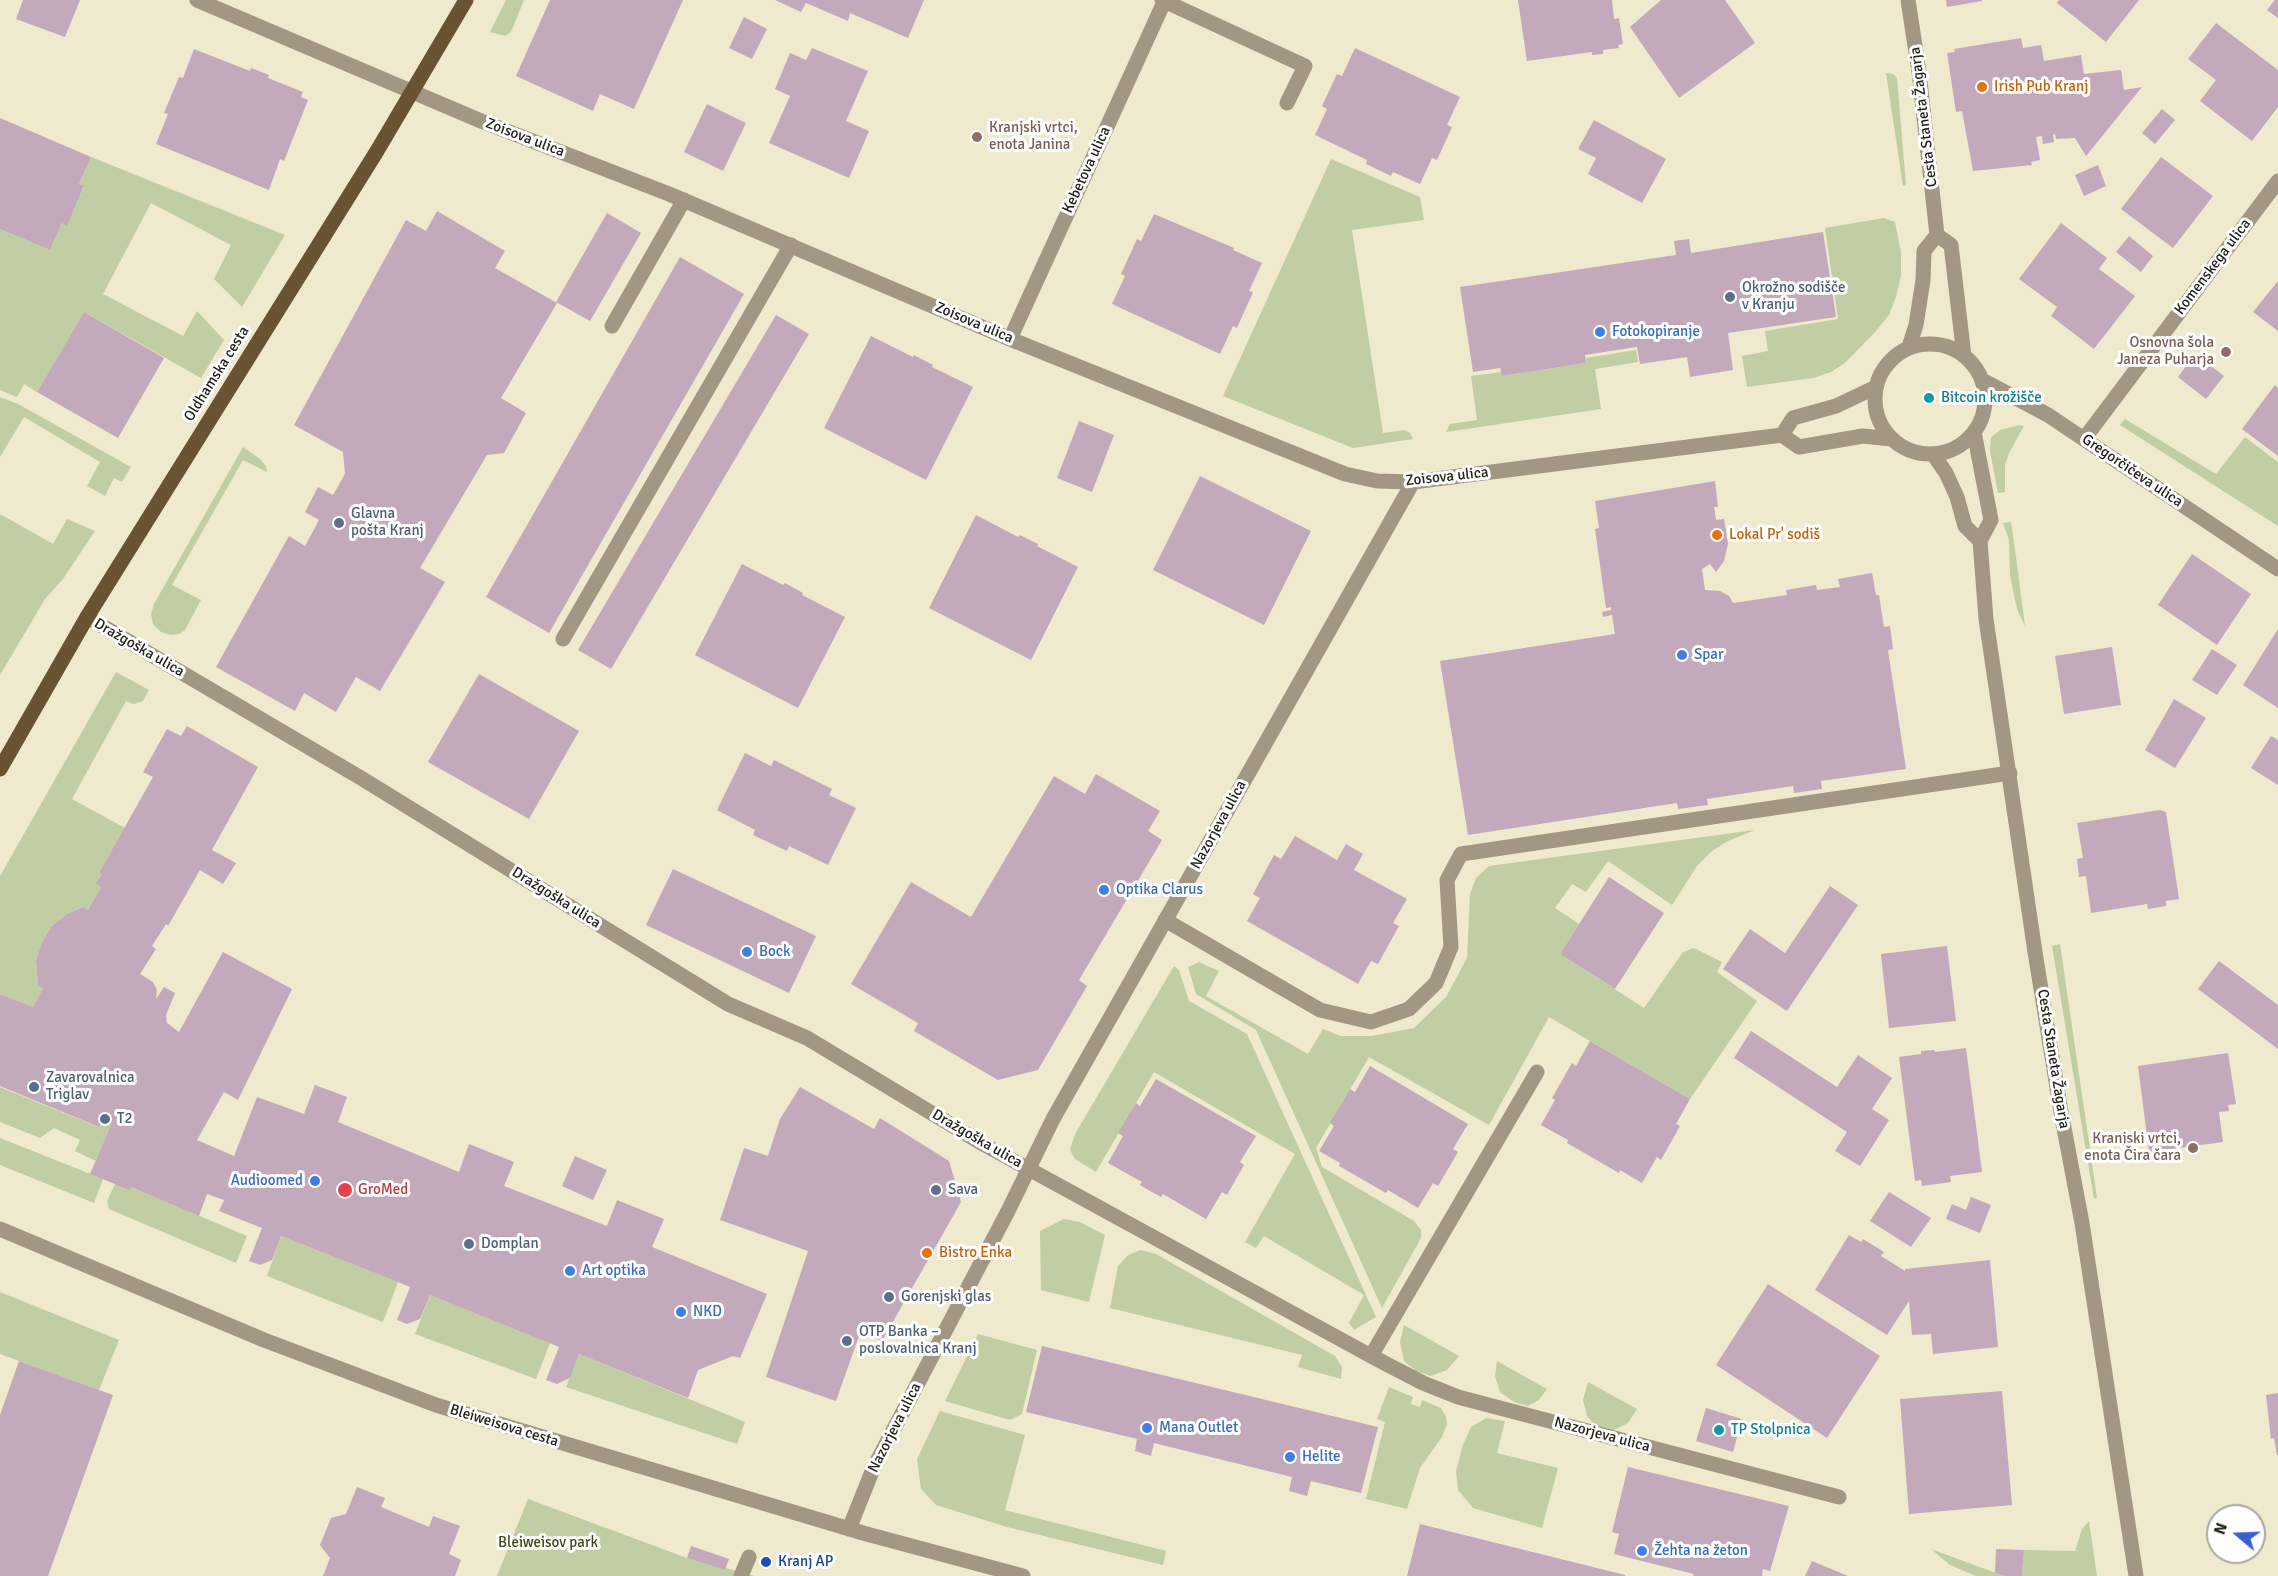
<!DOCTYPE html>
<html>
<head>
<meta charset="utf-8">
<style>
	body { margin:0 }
	#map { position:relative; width:2278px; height:1576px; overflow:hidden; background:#efe9cd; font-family:Signika,sans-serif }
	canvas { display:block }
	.north { position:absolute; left:2206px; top:1504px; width:60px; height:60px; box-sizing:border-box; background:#fff; border:2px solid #a7a6a2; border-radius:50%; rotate:289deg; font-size:16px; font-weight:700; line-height:24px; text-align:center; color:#232117 }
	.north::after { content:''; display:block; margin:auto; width:21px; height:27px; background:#3a5fd0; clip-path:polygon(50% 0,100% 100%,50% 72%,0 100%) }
</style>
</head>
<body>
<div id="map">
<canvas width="2278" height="1576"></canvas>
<div class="north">N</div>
</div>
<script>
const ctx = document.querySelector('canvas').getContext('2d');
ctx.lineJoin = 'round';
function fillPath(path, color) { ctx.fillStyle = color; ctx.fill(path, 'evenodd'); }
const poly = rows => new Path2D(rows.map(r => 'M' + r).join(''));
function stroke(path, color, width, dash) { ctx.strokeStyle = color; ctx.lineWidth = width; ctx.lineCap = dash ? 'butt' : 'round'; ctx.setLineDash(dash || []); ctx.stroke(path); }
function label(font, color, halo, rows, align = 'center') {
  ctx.font = font + ' Signika,sans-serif'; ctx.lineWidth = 6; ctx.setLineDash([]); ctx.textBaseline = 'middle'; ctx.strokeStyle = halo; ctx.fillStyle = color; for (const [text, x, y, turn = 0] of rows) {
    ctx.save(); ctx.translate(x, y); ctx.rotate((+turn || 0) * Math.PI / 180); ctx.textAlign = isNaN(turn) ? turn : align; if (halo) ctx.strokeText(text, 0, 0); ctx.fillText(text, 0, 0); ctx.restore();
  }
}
fillPath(poly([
	[506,0,524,0,511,32,505,36,490,32],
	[1886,73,1893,74,1897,78,1906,185,1903,186],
	[91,157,285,235,242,307,214,279,231,245,151,203,103,294,183,336,197,311,224,340,201,378,84,312,37,392,24,384,17,397,0,390,0,229,50,250,62,223,67,225,84,187,79,184],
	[1331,159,1420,197,1424,220,1352,230,1383,433,1405,430,1410,433,1413,439,1353,448,1223,396],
	[1884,218,1895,222,1901,252,1901,276,1896,297,1889,315,1876,331,1845,363,1831,372,1813,378,1747,387,1742,356,1768,351,1765,331,1838,319,1825,228],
	[1636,350,1638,362,1595,369,1601,409,1446,432,1450,424,1477,420,1471,376,1501,372,1502,376,1586,363,1586,358],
	[0,397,18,404,131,467,122,482,114,478,105,496,87,486,100,462,24,417,0,457],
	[2125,419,2216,474,2245,437,2278,462,2278,526,2120,425],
	[2019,425,2024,426,2009,453,2005,465,2005,492,1998,493,1990,451,1991,437,2000,430],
	[243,447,259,458,266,466,267,472,243,460,172,585,201,600,185,630,179,634,170,635,161,632,153,624,151,614,154,604],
	[0,514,53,544,67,519,95,531,63,579,45,599,0,675],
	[2011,522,2016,557,2025,626,2017,609,2010,576,2009,540,2003,523],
	[116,672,149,690,143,701,134,704,126,701,72,799,125,828,99,873,102,875,96,884,101,887,88,910,83,907,67,914,52,926,42,942,36,960,38,986,43,988,33,1007,0,994,0,876],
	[1755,830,1728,841,1712,851,1697,866,1672,905,1608,861,1586,892,1572,884,1555,908,1579,924,1560,954,1644,1008,1683,952,1694,948,1722,962,1717,972,1757,1001,1690,1099,1549,1017,1489,1125,1369,1057,1316,1148,1322,1167,1414,1221,1421,1230,1421,1238,1382,1308,1256,1030,1196,994,1188,967,1199,962,1219,971,1206,996,1308,1054,1323,1029,1341,1036,1372,1036,1414,1028,1446,997,1467,958,1470,894,1476,878,1489,866],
	[2060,944,2097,1198,2094,1199,2052,946],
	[1174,966,1179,970,1189,1001,1247,1034,1376,1317,1354,1330,1349,1323,1364,1295,1264,1236,1256,1248,1245,1242,1295,1154,1154,1072,1096,1172,1075,1159,1070,1150,1075,1134],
	[0,1087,98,1127,101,1122,111,1125,96,1161,75,1151,80,1140,54,1128,40,1138,0,1122],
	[0,1138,103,1179,94,1203,0,1165],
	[115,1184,131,1187,247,1236,236,1263,109,1209,107,1201],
	[1064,1219,1080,1222,1105,1235,1089,1302,1041,1290,1040,1231],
	[281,1236,398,1282,383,1322,267,1276],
	[1141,1250,1156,1254,1335,1356,1342,1367,1341,1379,1298,1367,1302,1355,1110,1308,1118,1266,1128,1255],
	[0,1292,119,1340,99,1390,0,1354],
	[430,1295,550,1343,536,1379,415,1334],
	[1404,1325,1459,1356,1447,1370,1431,1376,1416,1371,1404,1361,1400,1342],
	[978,1334,1037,1350,1022,1414,1010,1420,945,1401],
	[579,1354,745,1422,737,1444,566,1387],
	[1497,1361,1547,1389,1539,1400,1528,1406,1514,1402,1500,1392,1495,1376],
	[1588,1382,1637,1409,1628,1423,1614,1430,1597,1427,1587,1416,1583,1400],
	[1389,1387,1413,1397,1411,1404,1420,1407,1422,1400,1441,1408,1446,1417,1447,1424,1442,1437,1420,1468,1407,1509,1366,1499,1385,1422,1377,1419],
	[940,1411,1025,1435,1005,1510,1166,1551,1163,1565,1007,1527,936,1505,921,1489,917,1459],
	[1486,1418,1505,1421,1497,1453,1558,1468,1542,1528,1473,1508,1458,1490,1456,1471,1463,1445,1471,1427],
	[528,1499,687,1558,725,1570,726,1568,755,1576,497,1576],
	[2089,1521,2097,1576,2022,1576,2024,1550,2075,1551,2082,1529],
	[1931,1549,2004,1576,1976,1576,1950,1565]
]), '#c1cda3');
fillPath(poly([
	[23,0,80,0,65,37,16,19],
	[550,0,683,0,634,109,600,94,593,111,516,76],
	[775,0,924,0,908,38,850,13,848,21,806,3,801,12],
	[1518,0,1612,0,1614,19,1619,18,1623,44,1618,45,1619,48,1603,50,1603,54,1592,55,1592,52,1527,61],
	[1661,0,1725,0,1755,43,1679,98,1630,27],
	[1946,0,1982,0,1982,1,1947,7],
	[2059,0,2139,0,2106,42,2057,3],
	[2275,0,2278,0,2278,18,2267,10],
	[744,17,767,29,752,59,729,48],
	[2216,23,2278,70,2278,107,2252,141,2200,101,2216,80,2188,59],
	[2021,38,2023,48,2041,45,2044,61,2081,55,2084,74,2121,70,2124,90,2142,87,2086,156,2075,138,2056,139,2055,134,2053,135,2054,142,2043,144,2042,136,2036,137,2040,160,2031,162,2032,165,1973,171,1962,111,1956,112,1947,53,1955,52,1954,49],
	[812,48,868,71,846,121,869,131,849,178,769,143,790,96,775,89,790,53,806,60],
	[1355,48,1460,97,1447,125,1452,127,1437,160,1432,158,1420,184,1393,172,1391,176,1366,164,1367,160,1315,135,1327,109,1322,106,1337,74,1342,76],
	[194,49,250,71,251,68,269,75,268,78,303,92,301,97,308,100,284,161,280,159,269,190,156,144,168,114,164,113,179,77,183,78],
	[707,104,746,123,723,171,684,152],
	[2162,109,2175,120,2155,144,2142,133],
	[0,118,91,157,79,184,84,186,67,226,62,223,50,250,0,229],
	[1594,120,1666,159,1642,203,1588,174,1596,158,1578,149],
	[2161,157,2213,196,2173,248,2121,209],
	[2098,165,2106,186,2084,196,2075,175],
	[437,211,505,251,495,268,557,303,501,398,526,413,504,453,487,455,420,568,445,582,380,691,356,677,336,712,304,693,295,711,216,667,289,536,305,546,319,520,305,512,318,487,333,495,345,474,343,452,294,425,406,220,426,231],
	[607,213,641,233,590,321,556,302],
	[1154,214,1234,248,1233,250,1262,263,1249,291,1253,292,1237,328,1233,326,1220,354,1112,304,1125,276,1121,274,1137,239,1141,241],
	[2061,223,2107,258,2099,269,2135,296,2094,349,2051,316,2057,307,2019,279],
	[1823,232,1836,317,1728,333,1733,370,1690,377,1687,357,1640,364,1637,347,1585,355,1586,363,1502,376,1500,368,1473,372,1460,287,1676,255,1674,241,1689,239,1691,253],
	[2129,236,2153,256,2141,272,2116,252],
	[680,257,744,294,549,633,486,597],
	[2278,281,2278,331,2253,312],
	[84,312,164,358,118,438,37,392],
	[776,315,809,334,611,669,578,650],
	[871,336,913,357,914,355,933,365,932,367,973,387,926,480,824,428],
	[2195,354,2224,376,2206,399,2178,377],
	[2275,385,2278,388,2278,456,2242,429],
	[1079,421,1114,435,1092,492,1057,478],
	[1200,476,1311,531,1264,625,1153,570],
	[1715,481,1718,507,1714,507,1716,520,1724,519,1728,544,1724,561,1716,572,1710,564,1702,569,1705,590,1720,591,1729,596,1733,603,1787,595,1786,590,1816,585,1817,590,1840,587,1838,579,1872,573,1876,595,1879,595,1884,627,1890,626,1893,649,1888,650,1906,769,1821,781,1822,789,1794,793,1793,786,1707,799,1708,805,1678,809,1677,803,1468,835,1440,661,1615,634,1612,615,1603,617,1602,612,1611,610,1611,607,1606,608,1595,529,1599,528,1595,501],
	[976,515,1018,537,1020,535,1038,544,1037,546,1078,567,1031,660,929,608],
	[2192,554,2251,594,2217,645,2158,605],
	[742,564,783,585,785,583,803,593,802,595,845,617,798,708,695,655],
	[2278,629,2278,708,2243,685],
	[2112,647,2121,705,2064,714,2055,656],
	[2212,649,2237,665,2217,695,2192,680],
	[479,674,579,731,529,819,428,762],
	[2174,699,2206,718,2175,768,2145,750],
	[187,726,258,767,212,850,236,863,223,884,200,870,168,926,166,924,152,946,156,949,140,974,153,982,157,990,156,999,164,987,175,993,166,1015,167,1023,179,1032,223,952,292,989,238,1100,224,1092,197,1140,234,1156,257,1097,304,1114,315,1085,347,1097,338,1122,459,1172,469,1144,514,1162,504,1186,607,1226,617,1200,664,1219,652,1247,767,1294,740,1358,733,1356,698,1370,688,1398,579,1354,570,1378,557,1384,546,1380,559,1347,430,1295,420,1319,407,1324,397,1320,410,1287,398,1282,281,1236,272,1260,260,1265,249,1261,262,1228,219,1211,224,1200,207,1194,199,1216,131,1187,130,1190,90,1174,111,1125,101,1122,99,1127,0,1086,0,994,33,1007,43,988,38,986,36,960,42,942,52,926,67,914,83,907,88,910,101,887,95,884,102,875,99,873,153,777,143,772,167,729,181,736],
	[2271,736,2278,740,2278,785,2251,768],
	[745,753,771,766,774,760,832,789,829,795,856,808,828,865,789,846,787,851,753,835,755,830,717,810],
	[1096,774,1160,811,1148,831,1162,840,1079,980,1087,986,1038,1070,998,1080,914,1031,918,1023,851,984,911,882,971,917,1054,776,1085,794],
	[2160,810,2166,812,2179,899,2166,901,2166,906,2148,909,2147,904,2091,913,2086,876,2079,877,2077,859,2083,858,2077,823],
	[1295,836,1337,860,1346,844,1363,854,1354,870,1407,899,1393,923,1399,926,1378,964,1371,961,1358,984,1247,921,1260,898,1253,894,1274,855,1281,859],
	[673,869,816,936,789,993,646,925],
	[1609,877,1664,913,1615,989,1560,954],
	[1830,886,1858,905,1787,1011,1723,969,1750,929,1785,953],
	[1947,946,1956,1021,1889,1028,1881,954],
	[2219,961,2278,1005,2278,1049,2198,989],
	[1751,1031,1837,1087,1858,1055,1892,1078,1872,1109,1889,1120,1860,1166,1835,1151,1847,1132,1734,1058],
	[1590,1041,1690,1099,1676,1124,1680,1126,1661,1160,1657,1157,1642,1183,1620,1170,1619,1173,1567,1143,1568,1140,1541,1125,1555,1100,1552,1098,1572,1063,1576,1066],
	[1966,1048,1982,1172,1950,1176,1951,1182,1922,1186,1921,1180,1915,1181,1899,1057,1921,1054,1921,1051,1934,1050,1935,1052],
	[2228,1053,2236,1104,2228,1105,2229,1111,2219,1112,2223,1142,2149,1152,2138,1066],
	[1370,1066,1468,1124,1453,1149,1458,1152,1438,1186,1433,1183,1418,1208,1388,1190,1386,1193,1339,1166,1340,1163,1319,1151,1334,1126,1330,1123,1350,1089,1355,1092],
	[1156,1079,1256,1136,1240,1162,1244,1165,1227,1195,1222,1192,1206,1219,1163,1194,1161,1197,1150,1191,1140,1185,1142,1182,1108,1163,1123,1136,1118,1133,1136,1103,1140,1106],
	[800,1087,874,1129,880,1118,949,1161,961,1202,882,1341,860,1333,836,1401,766,1377,808,1251,720,1220,744,1148,768,1156,780,1119],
	[575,1156,607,1170,593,1200,562,1186],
	[1889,1192,1931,1218,1911,1247,1870,1221],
	[1971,1197,1991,1205,1980,1233,1946,1219,1952,1204,1966,1210],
	[1849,1235,1861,1242,1863,1239,1884,1252,1881,1256,1905,1271,1905,1269,1990,1260,1998,1347,1933,1354,1931,1334,1912,1335,1909,1301,1887,1335,1815,1290],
	[1768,1284,1880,1356,1827,1438,1716,1365],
	[1042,1346,1378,1427,1361,1493,1311,1481,1307,1496,1289,1491,1292,1477,1154,1443,1151,1456,1135,1451,1137,1439,1026,1412],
	[19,1361,113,1395,48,1576,0,1576,0,1415],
	[2002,1391,2012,1505,1909,1514,1900,1399],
	[2278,1393,2278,1455,2277,1455,2274,1438,2271,1439,2266,1395],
	[1706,1408,1742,1419,1733,1452,1696,1441],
	[1628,1467,1789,1506,1770,1571,1763,1569,1762,1576,1693,1576,1694,1574,1614,1554,1619,1534,1612,1532],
	[357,1487,385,1498,381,1507,429,1527,433,1516,460,1526,449,1554,461,1560,455,1576,323,1576,330,1558,320,1545,331,1518,346,1514],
	[1420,1524,1625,1575,1625,1576,1407,1576],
	[691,1546,729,1559,725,1570,687,1558],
	[1996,1549,2024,1550,2022,1576,2004,1576,1995,1573],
	[1812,1561,1848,1576,1805,1576]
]), '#c2a9bc');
stroke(poly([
	[612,326,684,200],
	[563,639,791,245],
	[1165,920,1320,1010,1371,1022,1409,1009,1436,983,1451,947,1447,880,1461,854,2010,773]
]), '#a29684', 15);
stroke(poly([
	[741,1576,749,1557]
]), '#a29684', 15);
stroke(poly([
	[197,0,481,121,669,194,1010,339,1345,474,1377,481,1413,482,1782,435,1799,447,1863,436,1891,439],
	[1162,0,1305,66,1287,103],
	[1908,0,1919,72,1937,235,1924,251,1923,280,1916,325,1909,347],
	[1937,235,1951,245,1964,356],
	[1010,339,1165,0],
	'1875 399a55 55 0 1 1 110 0a55 55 0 1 1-110 0Z',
	[1982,380,2048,415,2278,569],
	[1974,432,1991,520,1980,541,1986,619,2035,952,2061,1112,2082,1223,2136,1576],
	[1782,435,1793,418,1836,406,1876,387],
	[2084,439,2278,181],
	[1933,454,1946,473,1957,497,1965,526,1980,541],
	[87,617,361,778,728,1004,807,1038,983,1144,1371,1356,1537,1072],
	[0,1229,264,1340,436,1405,863,1533,1023,1576],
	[1371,1356,1423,1383,1458,1397,1839,1497],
	[849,1529,873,1469,1008,1211,1053,1119,1413,482]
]), '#a29684', 15);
stroke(poly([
	[0,769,87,617,377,151,466,0]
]), '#685332', 15);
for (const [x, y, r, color] of [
	[1982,87,6,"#e8710a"],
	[977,137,6,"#8d6e63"],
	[1730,297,6,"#5c6f8a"],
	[1600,332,6,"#3f7fe0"],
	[2226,352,6,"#8d6e63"],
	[1929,398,6,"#0f9aa8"],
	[339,523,6,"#5c6f8a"],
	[1717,535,6,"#e8710a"],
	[1682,655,6,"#3f7fe0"],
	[1104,890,6,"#3f7fe0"],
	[747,952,6,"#3f7fe0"],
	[34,1087,6,"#5c6f8a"],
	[105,1119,6,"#5c6f8a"],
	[2193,1148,6,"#8d6e63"],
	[315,1181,6,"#3f7fe0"],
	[345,1190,8,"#e0444e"],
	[936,1190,6,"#5c6f8a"],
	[469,1244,6,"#5c6f8a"],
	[927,1253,6,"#e8710a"],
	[570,1271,6,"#3f7fe0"],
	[889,1297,6,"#5c6f8a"],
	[681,1312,6,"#3f7fe0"],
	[847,1341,6,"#5c6f8a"],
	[1147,1428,6,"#3f7fe0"],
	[1719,1430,6,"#0f9aa8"],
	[1290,1457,6,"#3f7fe0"],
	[1642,1551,6,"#3f7fe0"],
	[766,1562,6,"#1a4fb4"]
]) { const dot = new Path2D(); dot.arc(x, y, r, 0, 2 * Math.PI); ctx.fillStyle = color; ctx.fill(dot); stroke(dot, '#fff', 2); }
label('15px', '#c56008', '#fff', [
	["Irish Pub Kranj",1994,87],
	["Lokal Pr' sodiš",1729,535],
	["Bistro Enka",939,1253]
], 'left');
label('15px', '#232117', '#fff', [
	["Cesta Staneta Žagarja",1924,117,-97],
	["Zoisova ulica",525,138,21],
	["Kebetova ulica",1087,170,-65],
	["Komenskega ulica",2213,267,-53],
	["Zoisova ulica",974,323,23],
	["Oldhamska cesta",217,374,-58],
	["Gregorčičeva ulica",2132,471,34],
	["Zoisova ulica",1447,477,-6],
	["Dražgoška ulica",139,648,30],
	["Nazorjeva ulica",1219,825,-61],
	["Dražgoška ulica",556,898,32],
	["Cesta Staneta Žagarja",2053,1059,81],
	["Dražgoška ulica",977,1139,30],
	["Bleiweisova cesta",504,1426,17],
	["Nazorjeva ulica",895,1428,-63],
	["Nazorjeva ulica",1602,1435,15]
]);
label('15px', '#785e54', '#fff', [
	["Kranjski vrtci,",989,128,"left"],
	["enota Janina",989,145,"left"],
	["Osnovna šola",2214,343],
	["Janeza Puharja",2214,360],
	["Kranjski vrtci,",2181,1139],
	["enota Čira čara",2181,1156]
], 'right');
label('15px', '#4e5e75', '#fff', [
	["Okrožno sodišče",1742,288],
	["v Kranju",1742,305],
	["Glavna",351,514],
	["pošta Kranj",351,531],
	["Zavarovalnica",46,1078],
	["Triglav",46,1095],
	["T2",117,1119],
	["Sava",948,1190],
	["Domplan",481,1244],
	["Gorenjski glas",901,1297],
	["OTP Banka –",859,1332],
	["poslovalnica Kranj",859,1349]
], 'left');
label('15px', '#366cbe', '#fff', [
	["Fotokopiranje",1612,332],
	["Spar",1694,655],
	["Optika Clarus",1116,890],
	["Bock",759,952],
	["Audioomed",303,1181,"right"],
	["Art optika",582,1271],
	["NKD",693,1312],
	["Mana Outlet",1159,1428],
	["Helite",1302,1457],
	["Žehta na žeton",1654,1551]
], 'left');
label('15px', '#0d838f', '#fff', [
	["Bitcoin krožišče",1941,398],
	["TP Stolpnica",1731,1430]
], 'left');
label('15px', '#be3a42', '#fff', [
	["GroMed",358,1190]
], 'left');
label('15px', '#3c4712', '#fff', [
	["Bleiweisov park",548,1543]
]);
label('15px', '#164399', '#fff', [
	["Kranj AP",778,1562]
], 'left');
</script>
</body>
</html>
